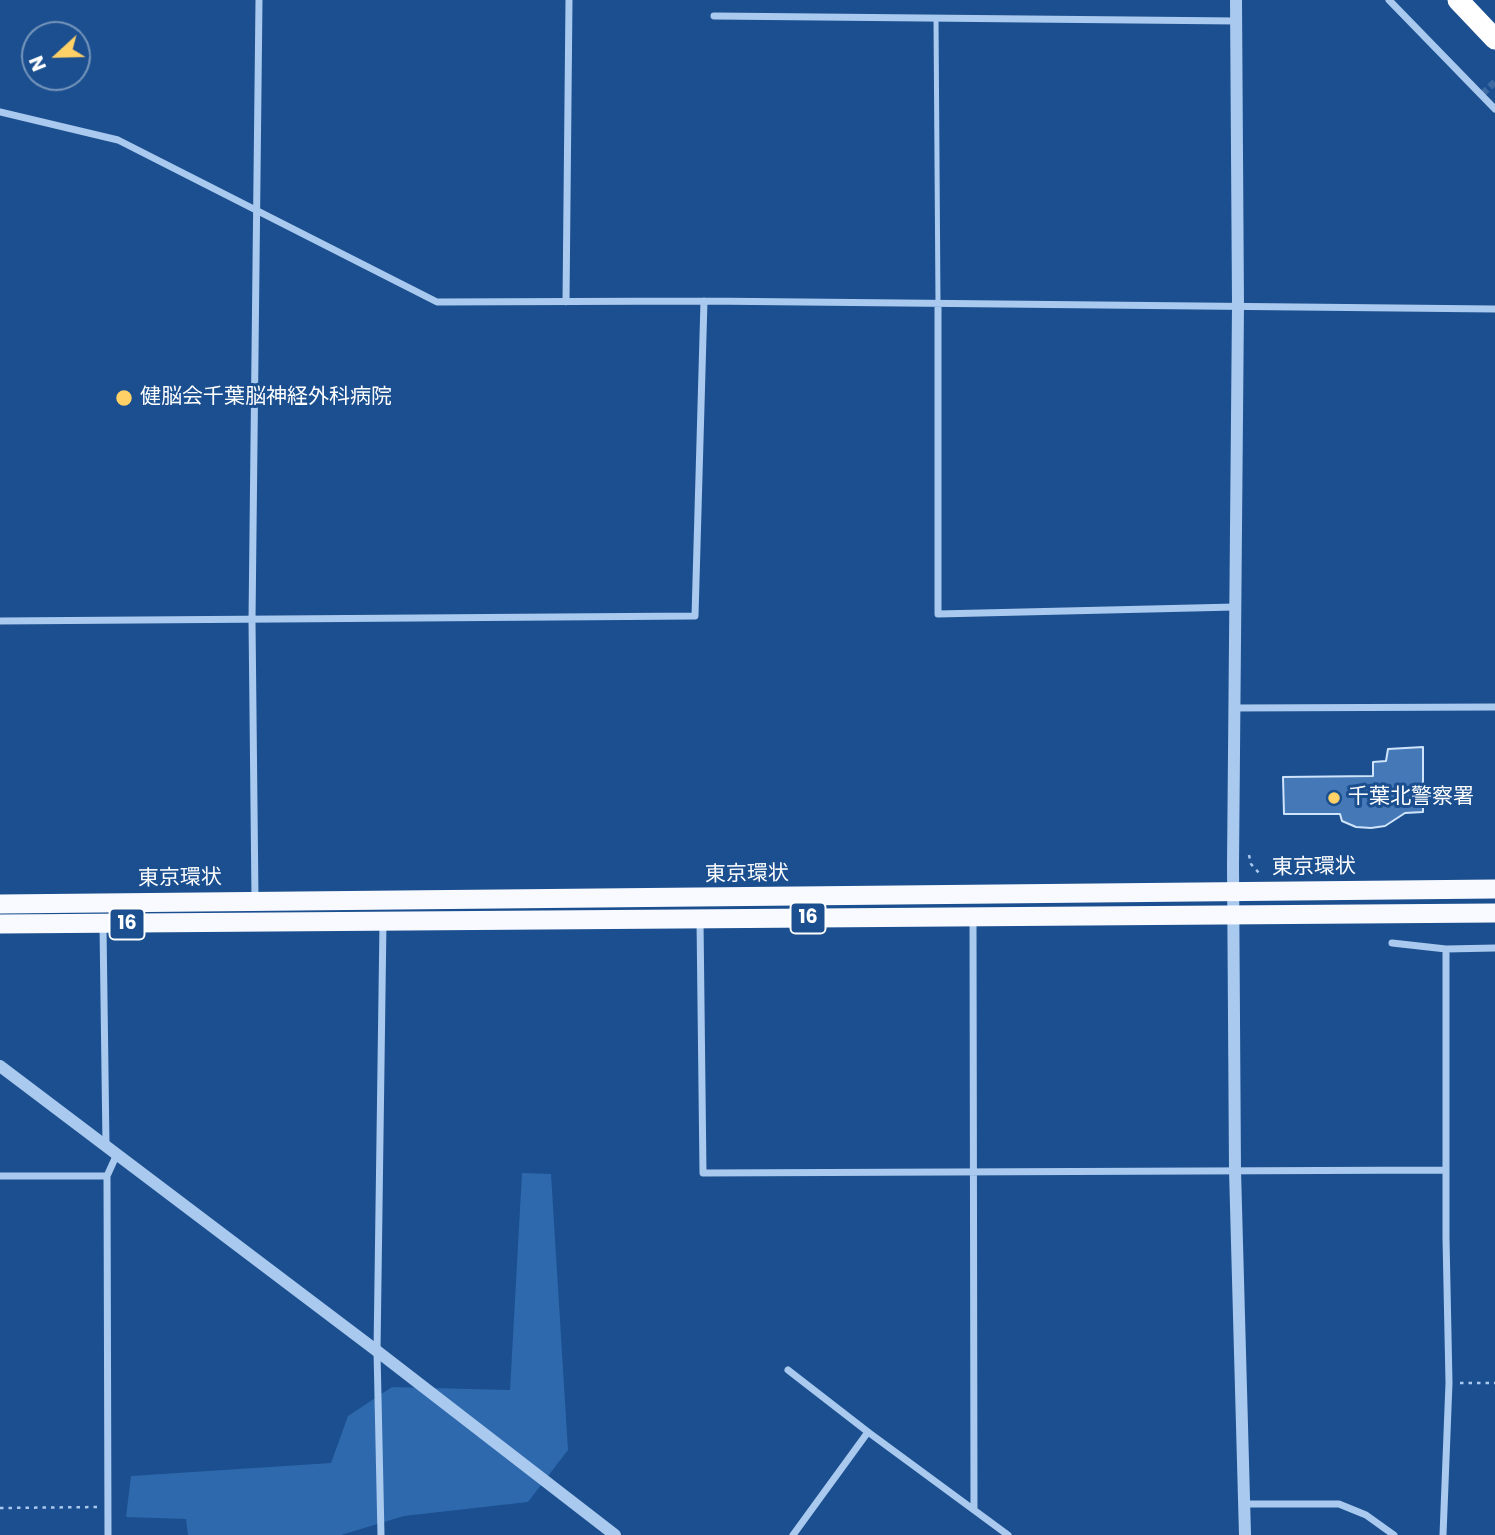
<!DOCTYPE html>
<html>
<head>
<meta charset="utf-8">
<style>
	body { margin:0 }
	#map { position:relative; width:1495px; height:1535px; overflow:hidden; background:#1b4f8f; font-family:Poppins,sans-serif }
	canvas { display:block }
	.north { position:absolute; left:21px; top:21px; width:70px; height:70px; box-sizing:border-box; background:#1b4f8f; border:2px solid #7695bc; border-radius:50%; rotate:248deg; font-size:19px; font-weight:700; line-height:28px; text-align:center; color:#fff }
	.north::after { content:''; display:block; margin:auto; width:24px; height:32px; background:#ffd166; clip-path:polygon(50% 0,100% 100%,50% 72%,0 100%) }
</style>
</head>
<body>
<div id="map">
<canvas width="1495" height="1535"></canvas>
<div class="north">N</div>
</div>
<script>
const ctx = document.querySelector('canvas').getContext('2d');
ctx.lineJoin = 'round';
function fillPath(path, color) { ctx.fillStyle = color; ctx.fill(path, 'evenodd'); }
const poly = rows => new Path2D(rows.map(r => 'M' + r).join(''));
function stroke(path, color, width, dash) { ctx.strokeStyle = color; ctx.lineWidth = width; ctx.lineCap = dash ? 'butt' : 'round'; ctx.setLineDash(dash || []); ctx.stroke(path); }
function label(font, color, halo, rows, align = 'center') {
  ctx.font = font + ' Poppins,"Noto Sans JP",sans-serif'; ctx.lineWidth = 6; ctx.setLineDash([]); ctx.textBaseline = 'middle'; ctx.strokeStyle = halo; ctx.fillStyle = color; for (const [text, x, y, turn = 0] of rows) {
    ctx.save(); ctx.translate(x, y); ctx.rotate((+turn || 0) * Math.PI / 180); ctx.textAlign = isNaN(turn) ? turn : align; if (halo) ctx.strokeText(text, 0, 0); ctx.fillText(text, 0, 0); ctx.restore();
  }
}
fillPath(poly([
	[522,1173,551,1174,568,1450,528,1502,404,1516,341,1535,188,1535,186,1519,126,1517,131,1476,331,1463,348,1416,392,1387,510,1390]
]), '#2e69ad');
const building = poly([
	[1423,747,1423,812,1405,813,1385,826,1371,828,1356,827,1342,821,1340,814,1284,814,1283,777,1373,776,1373,762,1386,761,1388,749,1423,747]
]);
fillPath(building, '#4478b7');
stroke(building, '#cfe3fa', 2);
stroke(poly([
	[1482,94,1495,82]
]), '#3d69a0', 7, [7, 3.5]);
stroke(poly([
	[1249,855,1251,864,1259,873],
	[1460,1383,1495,1383],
	[0,1508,98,1507]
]), '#a9c9ee', 2.5, [3.5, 5]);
stroke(poly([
	[936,18,938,303]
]), '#a9c9ee', 5);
stroke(poly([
	[1389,0,1495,109],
	[714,16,1237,21],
	[0,112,118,140,437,302,704,301,1495,309],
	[566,302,569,0],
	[938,303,938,614,1235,607],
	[0,621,695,616,704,301],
	[1234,708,1495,707],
	[255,899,252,620,259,0],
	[973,918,974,1510],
	[700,920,703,1173,1446,1170],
	[103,926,106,1145],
	[1392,943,1446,949,1495,948],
	[0,1176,107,1176],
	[788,1370,868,1432],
	[1245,1504,1339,1504,1366,1515,1394,1535],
	[108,1535,107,1176,117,1154],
	[381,1535,377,1351,383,922],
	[793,1535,868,1432,1008,1535],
	[1443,1535,1449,1383,1446,1238,1446,949]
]), '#a9c9ee', 7);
stroke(poly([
	[1236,0,1238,305,1233,865,1235,1170,1245,1535],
	[0,1066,377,1351,615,1535]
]), '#a9c9ee', 12);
stroke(poly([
	[0,904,1495,889],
	[0,924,1495,913]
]), '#f8faff', 19);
stroke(poly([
	[1458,0,1495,39]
]), '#fff', 21);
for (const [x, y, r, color] of [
	[124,398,9,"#ffd166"],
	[1334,798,7,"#ffd166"]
]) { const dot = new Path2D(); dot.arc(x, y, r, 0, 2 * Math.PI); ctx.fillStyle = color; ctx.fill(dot); stroke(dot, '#1b4f8f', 2.5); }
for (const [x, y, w] of [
	[808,918,35],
	[127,924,35]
]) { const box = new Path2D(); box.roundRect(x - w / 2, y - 15.5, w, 31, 5); ctx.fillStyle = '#1b4f8f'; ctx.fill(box); stroke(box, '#fff', 2); }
label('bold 19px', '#fff', null, [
	["16",808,918],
	["16",127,924]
]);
label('21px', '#fff', '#1b4f8f', [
	["健脳会千葉脳神経外科病院",140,398],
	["千葉北警察署",1348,798]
], 'left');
label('21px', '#fff', '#1b4f8f', [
	["東京環状",1314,868,-1],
	["東京環状",747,875,-1],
	["東京環状",180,879,-1]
]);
</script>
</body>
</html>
